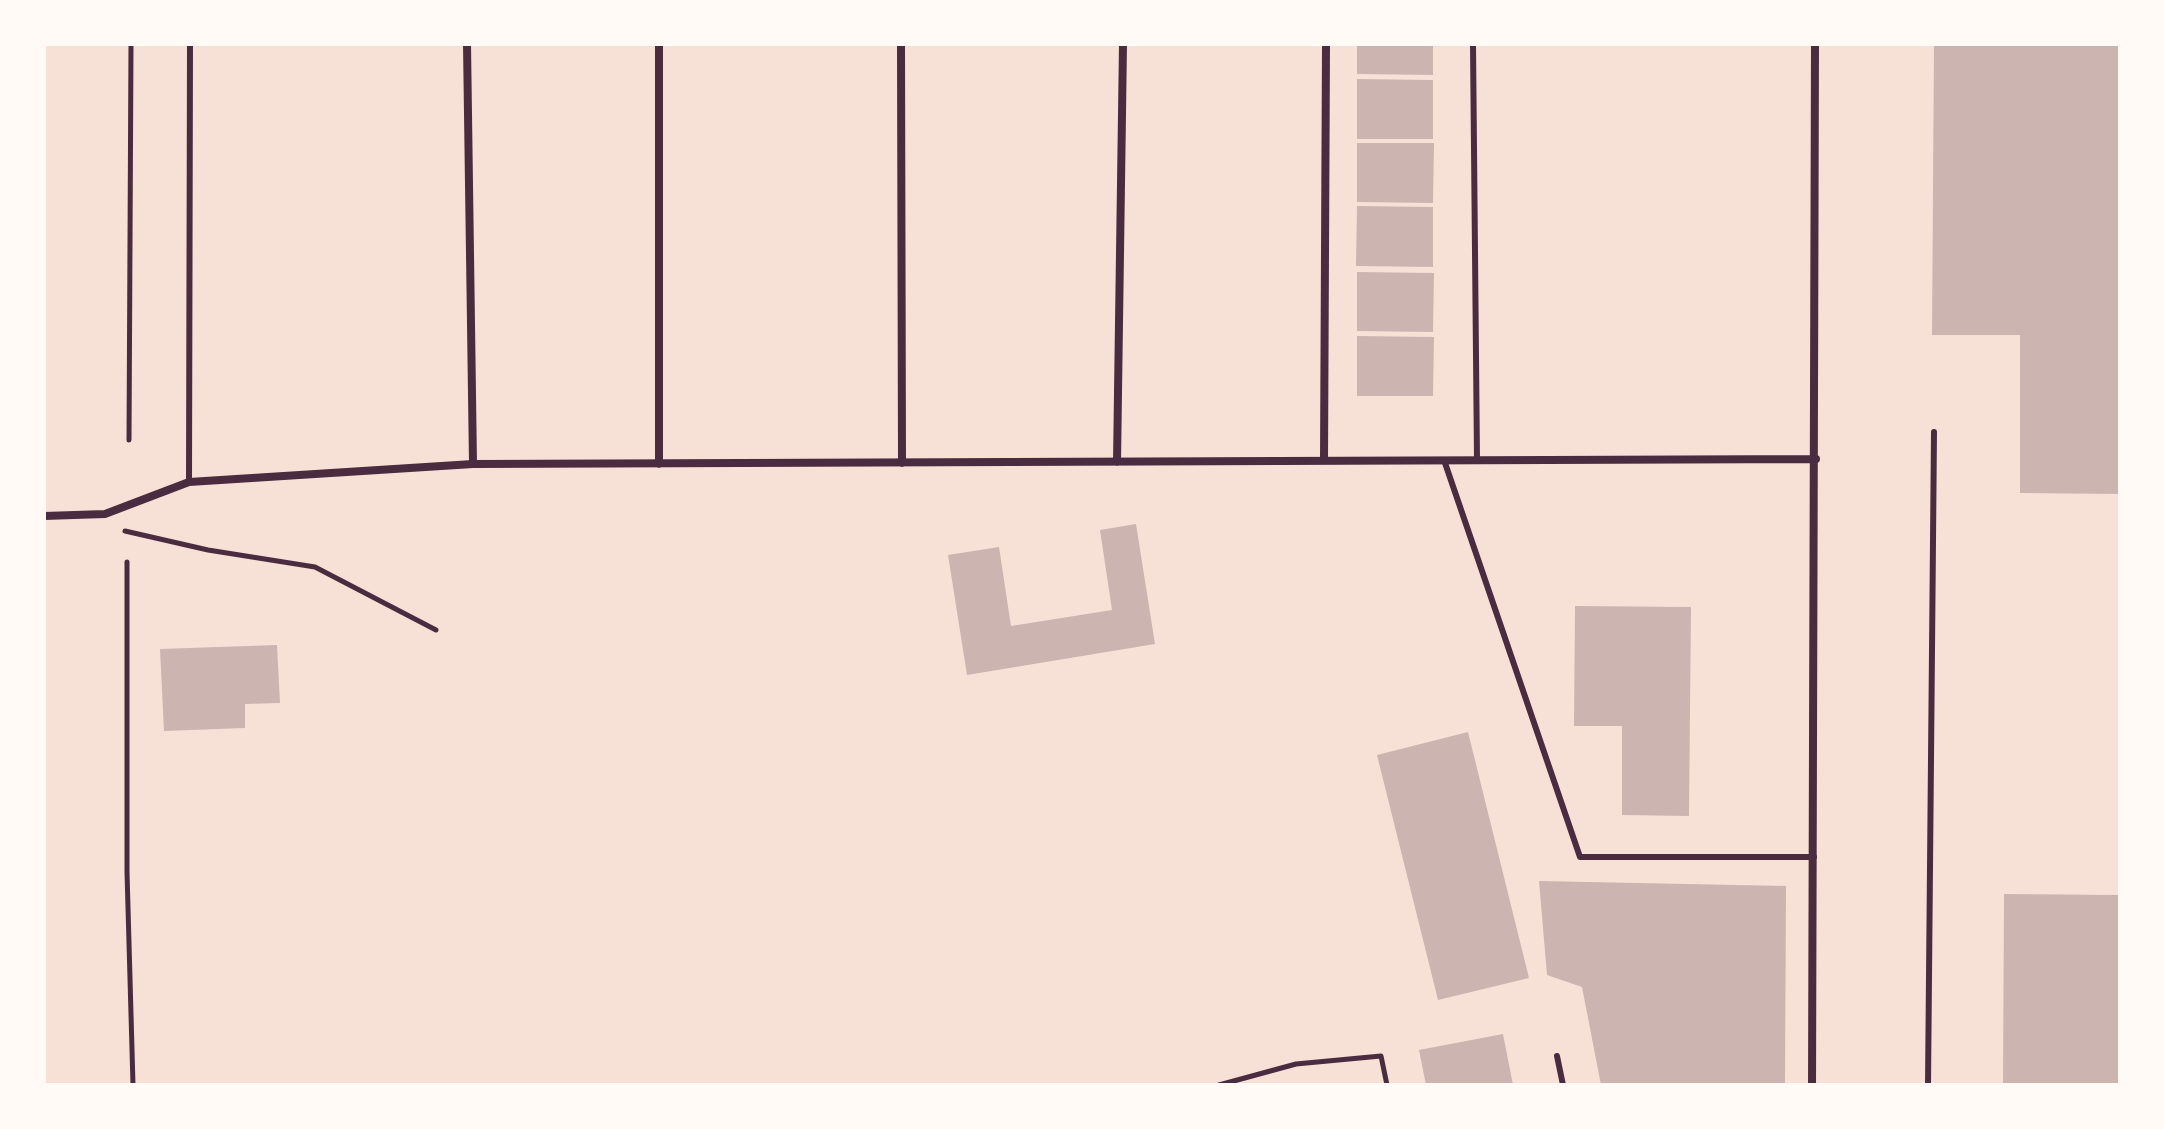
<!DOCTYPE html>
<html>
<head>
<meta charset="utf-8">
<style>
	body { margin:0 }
	#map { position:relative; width:2164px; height:1129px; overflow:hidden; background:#f7e1d7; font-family:Mulish,sans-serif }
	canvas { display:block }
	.frame { position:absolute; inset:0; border:46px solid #fffaf5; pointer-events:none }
</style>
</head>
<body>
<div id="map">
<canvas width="2164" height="1129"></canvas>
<div class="frame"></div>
</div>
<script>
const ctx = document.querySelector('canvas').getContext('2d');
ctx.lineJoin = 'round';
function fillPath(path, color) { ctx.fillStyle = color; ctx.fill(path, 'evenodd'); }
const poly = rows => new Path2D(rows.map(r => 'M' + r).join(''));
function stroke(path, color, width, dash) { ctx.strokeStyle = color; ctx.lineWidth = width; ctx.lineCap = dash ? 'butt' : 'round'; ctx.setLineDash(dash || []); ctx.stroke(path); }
fillPath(poly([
	[1357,44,1433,44,1433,75,1357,74],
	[1934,44,2120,44,2120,494,2020,493,2020,335,1932,335],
	[1357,79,1433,80,1433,139,1357,139],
	[1357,143,1434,143,1433,203,1357,202],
	[1357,206,1433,207,1433,267,1356,266],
	[1357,272,1434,273,1433,332,1357,331],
	[1357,336,1434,337,1433,396,1357,396],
	[1136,524,1155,644,967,675,948,555,999,547,1011,626,1112,610,1100,530],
	[1575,606,1691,607,1689,816,1622,815,1622,726,1574,726],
	[277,645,280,703,245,704,245,728,164,731,160,649],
	[1468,732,1529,978,1438,1000,1377,755],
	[1539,881,1786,886,1785,1085,1601,1085,1582,987,1547,975],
	[2004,894,2120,895,2120,1085,2003,1085],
	[1503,1034,1513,1085,1426,1085,1419,1050]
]), '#ccb4b1');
stroke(poly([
	[129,440,131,44],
	[125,531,208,550,315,567,436,630],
	[127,562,127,872,133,1085],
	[1219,1085,1296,1064,1381,1056,1387,1085]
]), '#4a2c40', 5);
stroke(poly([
	[1473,44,1477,460],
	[1444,460,1580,857,1814,857],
	[189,482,190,44],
	[1557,1056,1563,1085],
	[1928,1085,1934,432]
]), '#4a2c40', 6);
stroke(poly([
	[467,44,473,464],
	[659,44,659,464],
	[901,44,902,463],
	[1324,460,1326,44],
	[1117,462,1123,44],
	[44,516,105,514,189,482,473,464,1816,459],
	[1812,1085,1815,44]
]), '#4a2c40', 8);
</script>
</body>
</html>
